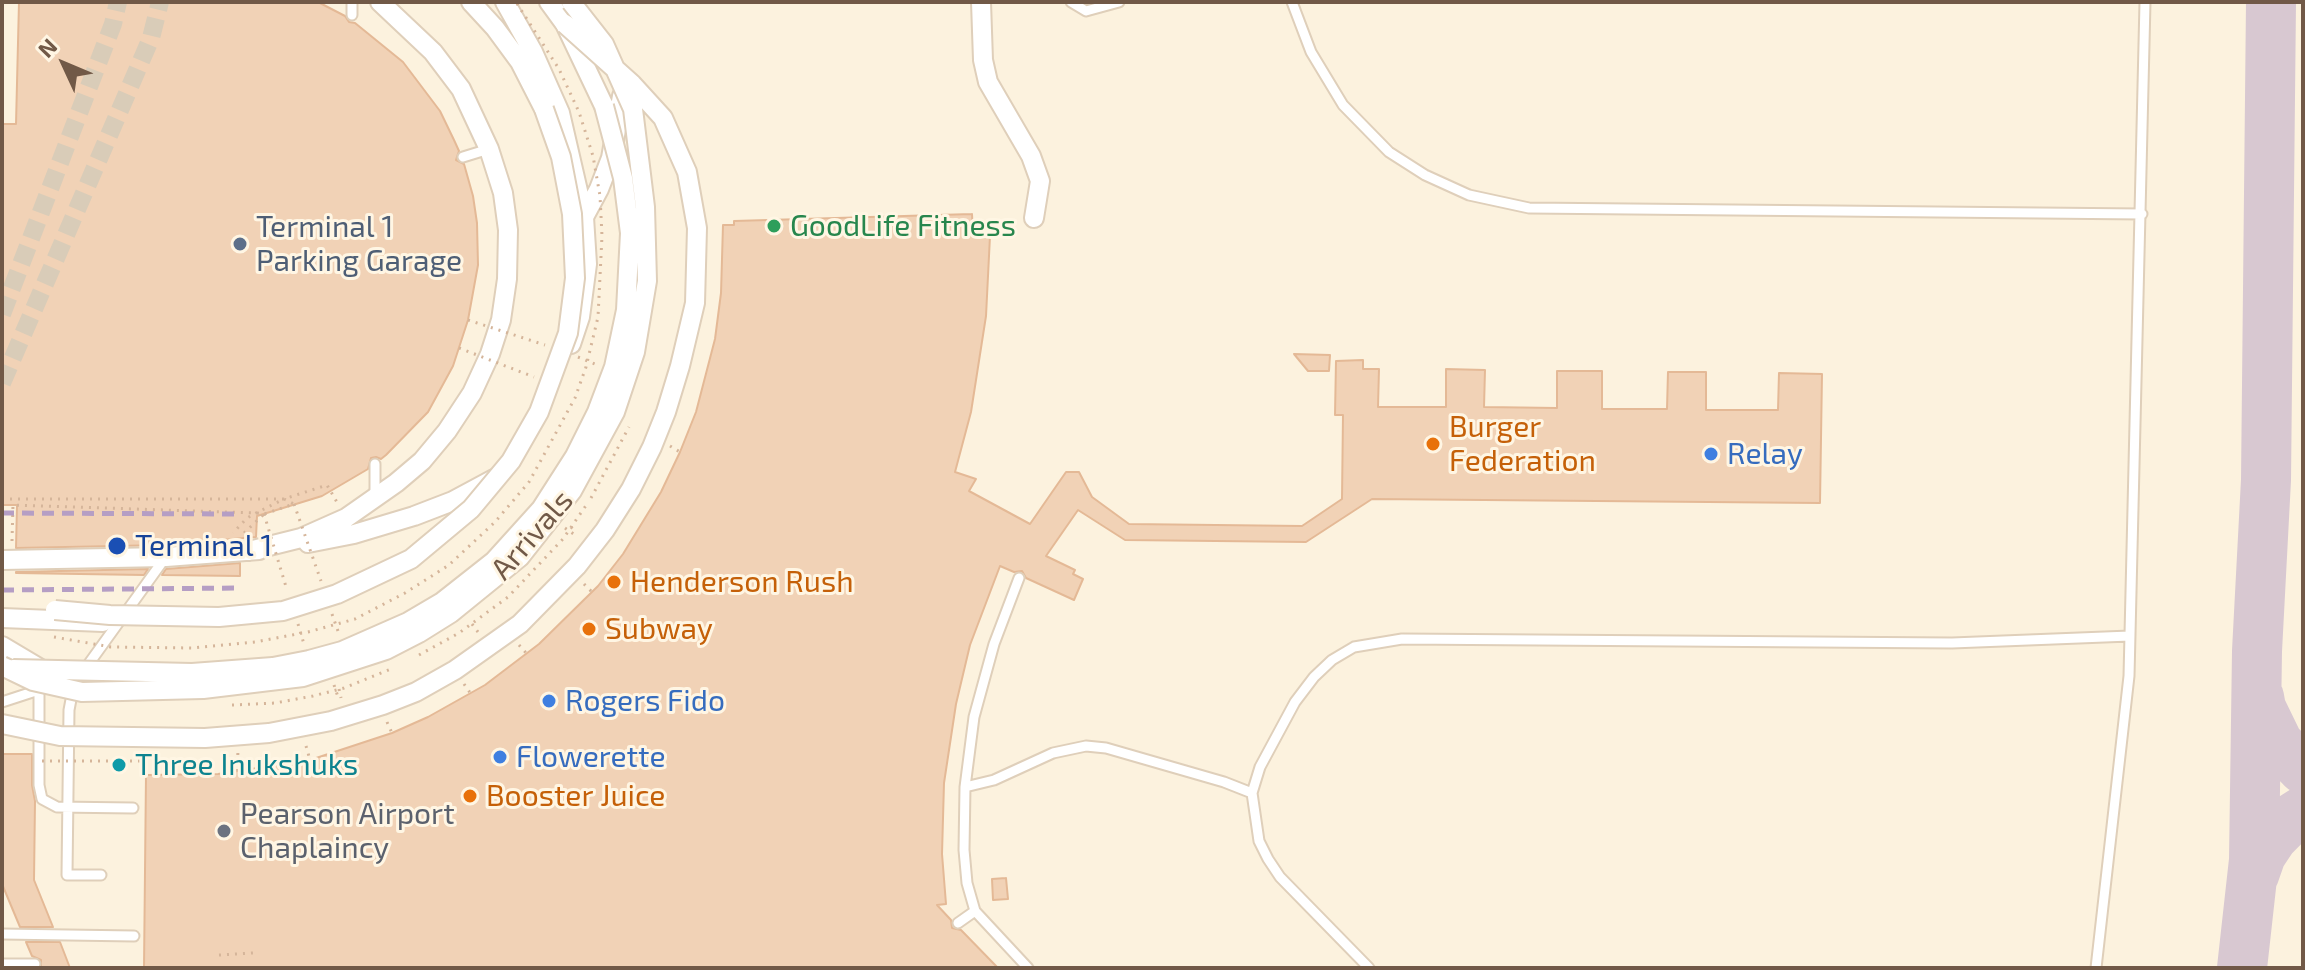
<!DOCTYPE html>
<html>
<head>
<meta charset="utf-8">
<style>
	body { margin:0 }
	#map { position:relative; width:2305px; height:970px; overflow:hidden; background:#fcf2de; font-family:"Exo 2",sans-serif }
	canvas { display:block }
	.frame { position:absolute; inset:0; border:4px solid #715947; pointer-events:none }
	.north { position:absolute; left:24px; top:24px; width:80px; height:80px; -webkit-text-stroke:6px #fff6e4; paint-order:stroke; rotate:314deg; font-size:22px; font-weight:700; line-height:32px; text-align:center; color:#715947 }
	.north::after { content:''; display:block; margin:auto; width:28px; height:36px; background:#715947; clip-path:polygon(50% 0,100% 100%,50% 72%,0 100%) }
</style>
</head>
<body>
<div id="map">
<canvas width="2305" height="970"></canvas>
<div class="frame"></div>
<div class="north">N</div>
</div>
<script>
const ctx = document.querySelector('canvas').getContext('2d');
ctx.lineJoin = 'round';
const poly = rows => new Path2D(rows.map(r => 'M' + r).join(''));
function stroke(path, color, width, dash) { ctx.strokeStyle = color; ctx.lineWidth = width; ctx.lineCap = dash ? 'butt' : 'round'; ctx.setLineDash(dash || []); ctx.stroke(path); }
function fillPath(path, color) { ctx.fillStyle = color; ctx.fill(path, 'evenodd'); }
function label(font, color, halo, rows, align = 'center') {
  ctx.font = font + ' "Exo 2",sans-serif'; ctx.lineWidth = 6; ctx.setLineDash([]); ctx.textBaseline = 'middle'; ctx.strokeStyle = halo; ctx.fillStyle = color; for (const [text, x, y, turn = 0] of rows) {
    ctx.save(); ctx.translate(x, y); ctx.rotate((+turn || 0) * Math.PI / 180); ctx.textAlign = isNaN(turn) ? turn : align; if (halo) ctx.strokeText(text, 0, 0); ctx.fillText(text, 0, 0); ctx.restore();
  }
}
stroke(poly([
	[2259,697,2261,708,2278,743,2303,769],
	[2254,875,2261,855,2273,837,2292,818,2303,811],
	[2242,968,2254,860,2257,651,2266,480,2271,2]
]), '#d8c8d1', 50);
const building = poly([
	[19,2,318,2,345,16,349,22,355,23,403,62,440,111,454,140,459,151,456,160,464,164,473,196,477,223,478,265,468,320,453,366,428,412,386,455,381,459,376,457,371,458,368,469,322,496,257,516,256,537,165,545,16,548,17,505,2,505,2,124,16,124,19,2],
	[972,214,973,236,990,236,986,316,971,412,955,472,976,479,969,491,1030,524,1066,472,1079,472,1092,497,1129,524,1302,526,1342,499,1343,415,1335,415,1336,361,1363,360,1363,369,1379,369,1378,407,1446,407,1446,369,1485,370,1484,407,1557,408,1557,371,1602,371,1602,409,1667,409,1668,372,1706,372,1706,410,1778,410,1779,373,1822,374,1820,503,1372,499,1306,542,1125,540,1078,510,1046,556,1075,570,1073,574,1083,579,1074,600,1026,578,1022,571,1014,572,1000,566,970,645,956,704,944,783,942,854,946,904,937,905,951,920,952,928,961,930,998,968,144,968,146,775,218,774,310,760,392,733,428,717,485,685,539,644,598,586,623,554,661,492,680,452,696,412,715,339,721,293,723,225,734,225,734,221,972,214],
	[1294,354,1330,355,1329,371,1308,371,1294,354],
	[240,563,240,576,162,575,166,569,240,563],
	[148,569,144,575,16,573,16,572,148,569],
	[2,754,32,754,32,785,35,801,34,880,53,927,20,927,2,884,2,754],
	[1006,878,1008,899,993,900,992,879,1006,878],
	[26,942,60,942,70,968,41,968,41,960,32,956,26,942]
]);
fillPath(building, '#f1d2b6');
stroke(building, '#e4b996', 2);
stroke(poly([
	[2,314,113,24,118,2],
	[2,383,151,38,160,2]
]), '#d9ccb8', 18, [18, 9]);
const service = poly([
	[352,2,352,15],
	[1071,2,1086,11,1119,2],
	[1292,2,1311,52,1343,105,1389,152,1425,175,1469,195,1529,208,2142,214],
	[463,157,489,149],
	[375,464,375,499],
	[1019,578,994,644,974,717,965,787,964,850,967,883,975,911,1028,968],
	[85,669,165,558],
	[73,689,69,710,67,875,101,875],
	[39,690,39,785,42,799,57,807,133,808],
	[2,702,45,688],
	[965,787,994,780,1053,753,1086,746,1106,748,1224,782,1252,793],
	[958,923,975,911],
	[2,934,134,936],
	[2,964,35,964],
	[1369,968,1280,877,1268,859,1259,841,1252,793,1260,767,1295,702,1314,677,1332,660,1354,647,1402,639,1952,643,2130,636],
	[2096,968,2129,676,2145,2]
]);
const minor = poly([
	[471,2,495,28,520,62,544,109],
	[505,2,533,52,560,113,584,217,587,264,580,317,571,344],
	[549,2,565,24,604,106],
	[981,2,983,60,988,82,1031,156,1040,181,1034,218],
	[584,217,599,189,611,158,622,96],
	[308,543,354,534,414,516,453,501,494,479],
	[249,551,301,538,346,518,396,483,422,461,447,431,472,393,490,354,501,320,507,279,508,230,503,193,489,149,461,89,433,52,380,2],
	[2,560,166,557,259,550],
	[2,618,103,622],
	[2,646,44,671]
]);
stroke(service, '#dfcfba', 13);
stroke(minor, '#dfcfba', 22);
stroke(poly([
	[670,446,680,452],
	[2,499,284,499,327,485,338,504],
	[571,527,577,532],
	[565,528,575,535],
	[244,533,264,514],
	[12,541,13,505,256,513,264,514,294,504,284,499,256,513,247,518,233,533],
	[584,584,592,592],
	[472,624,478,632],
	[519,645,527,654],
	[334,685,339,700],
	[339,689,341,698],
	[387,722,392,733],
	[306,746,310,760],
	[219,955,253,953]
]), '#d5b59a', 3, [2, 6]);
stroke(service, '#fff', 9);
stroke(minor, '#fff', 18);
stroke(poly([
	[2,513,241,514],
	[2,590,241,588]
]), '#b59ec4', 5, [12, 8]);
const minorBridge = poly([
	[55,610,110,615,219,617,283,611,337,594,411,559,471,509,511,461,539,412,568,333,575,278,572,214,561,157,544,109],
	[2,666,33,681,82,692,203,689,303,677,386,650,419,633,451,613,520,557,572,491,615,412,635,352,647,281,645,207,633,109,604,44,571,2],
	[13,669,192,673,273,667,309,660,342,651,408,622,442,602,494,561,541,509,575,456,597,412,614,367,626,310,630,233,623,178,604,106],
	[2,724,60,736,205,738,269,733,331,721,383,705,416,692,455,670,520,624,577,566,605,530,631,489,652,447,666,412,680,366,695,303,697,228,687,172,663,118,632,84,565,24]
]);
stroke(minorBridge, '#dfcfba', 22, []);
stroke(poly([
	[468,320,545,345],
	[459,348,534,377],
	[578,357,597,365],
	[591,498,629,427],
	[294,504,321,581],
	[264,514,287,590],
	[332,614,339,634],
	[298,624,304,644],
	[54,637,111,647,192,648,255,642,308,632,355,619,405,593,449,565,495,522,529,482,575,398,586,367,598,317,602,236,600,196,593,156,579,112,559,69,516,2],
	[419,655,459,633,508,597,563,539,587,504],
	[464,684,471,694],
	[232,705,275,703,313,696,344,688,391,669],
	[42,761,162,761],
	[237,771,238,751]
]), '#d5b59a', 3, [2, 6]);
stroke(minorBridge, '#fff', 18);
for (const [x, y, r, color] of [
	[774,226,8,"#2e9e5b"],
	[240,244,8,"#5c6f8a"],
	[1433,444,8,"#e8710a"],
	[1711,454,8,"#3f7fe0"],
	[117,546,10,"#1a4fb4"],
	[614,582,8,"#e8710a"],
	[589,629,8,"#e8710a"],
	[549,701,8,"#3f7fe0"],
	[500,757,8,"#3f7fe0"],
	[119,765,8,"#0f9aa8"],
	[470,796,8,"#e8710a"],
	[224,831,8,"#6b7280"]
]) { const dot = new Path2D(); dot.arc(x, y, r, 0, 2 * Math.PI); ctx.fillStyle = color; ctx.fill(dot); stroke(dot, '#fff6e4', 3); }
label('30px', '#27864d', '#fff6e4', [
	["GoodLife Fitness",790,226]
], 'left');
label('30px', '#4e5e75', '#fff6e4', [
	["Terminal 1",256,227],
	["Parking Garage",256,261]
], 'left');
label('30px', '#c56008', '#fff6e4', [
	["Burger",1449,427],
	["Federation",1449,461],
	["Henderson Rush",630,582],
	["Subway",605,629],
	["Booster Juice",486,796]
], 'left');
label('30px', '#366cbe', '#fff6e4', [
	["Relay",1727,454],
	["Rogers Fido",565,701],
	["Flowerette",516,757]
], 'left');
label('30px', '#715947', '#fff6e4', [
	["Arrivals",532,535,-49]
]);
label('30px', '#164399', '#fff6e4', [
	["Terminal 1",135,546]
], 'left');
label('30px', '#0d838f', '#fff6e4', [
	["Three Inukshuks",135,765]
], 'left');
label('30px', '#5b616d', '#fff6e4', [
	["Pearson Airport",240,814],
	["Chaplaincy",240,848]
], 'left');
</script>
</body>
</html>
